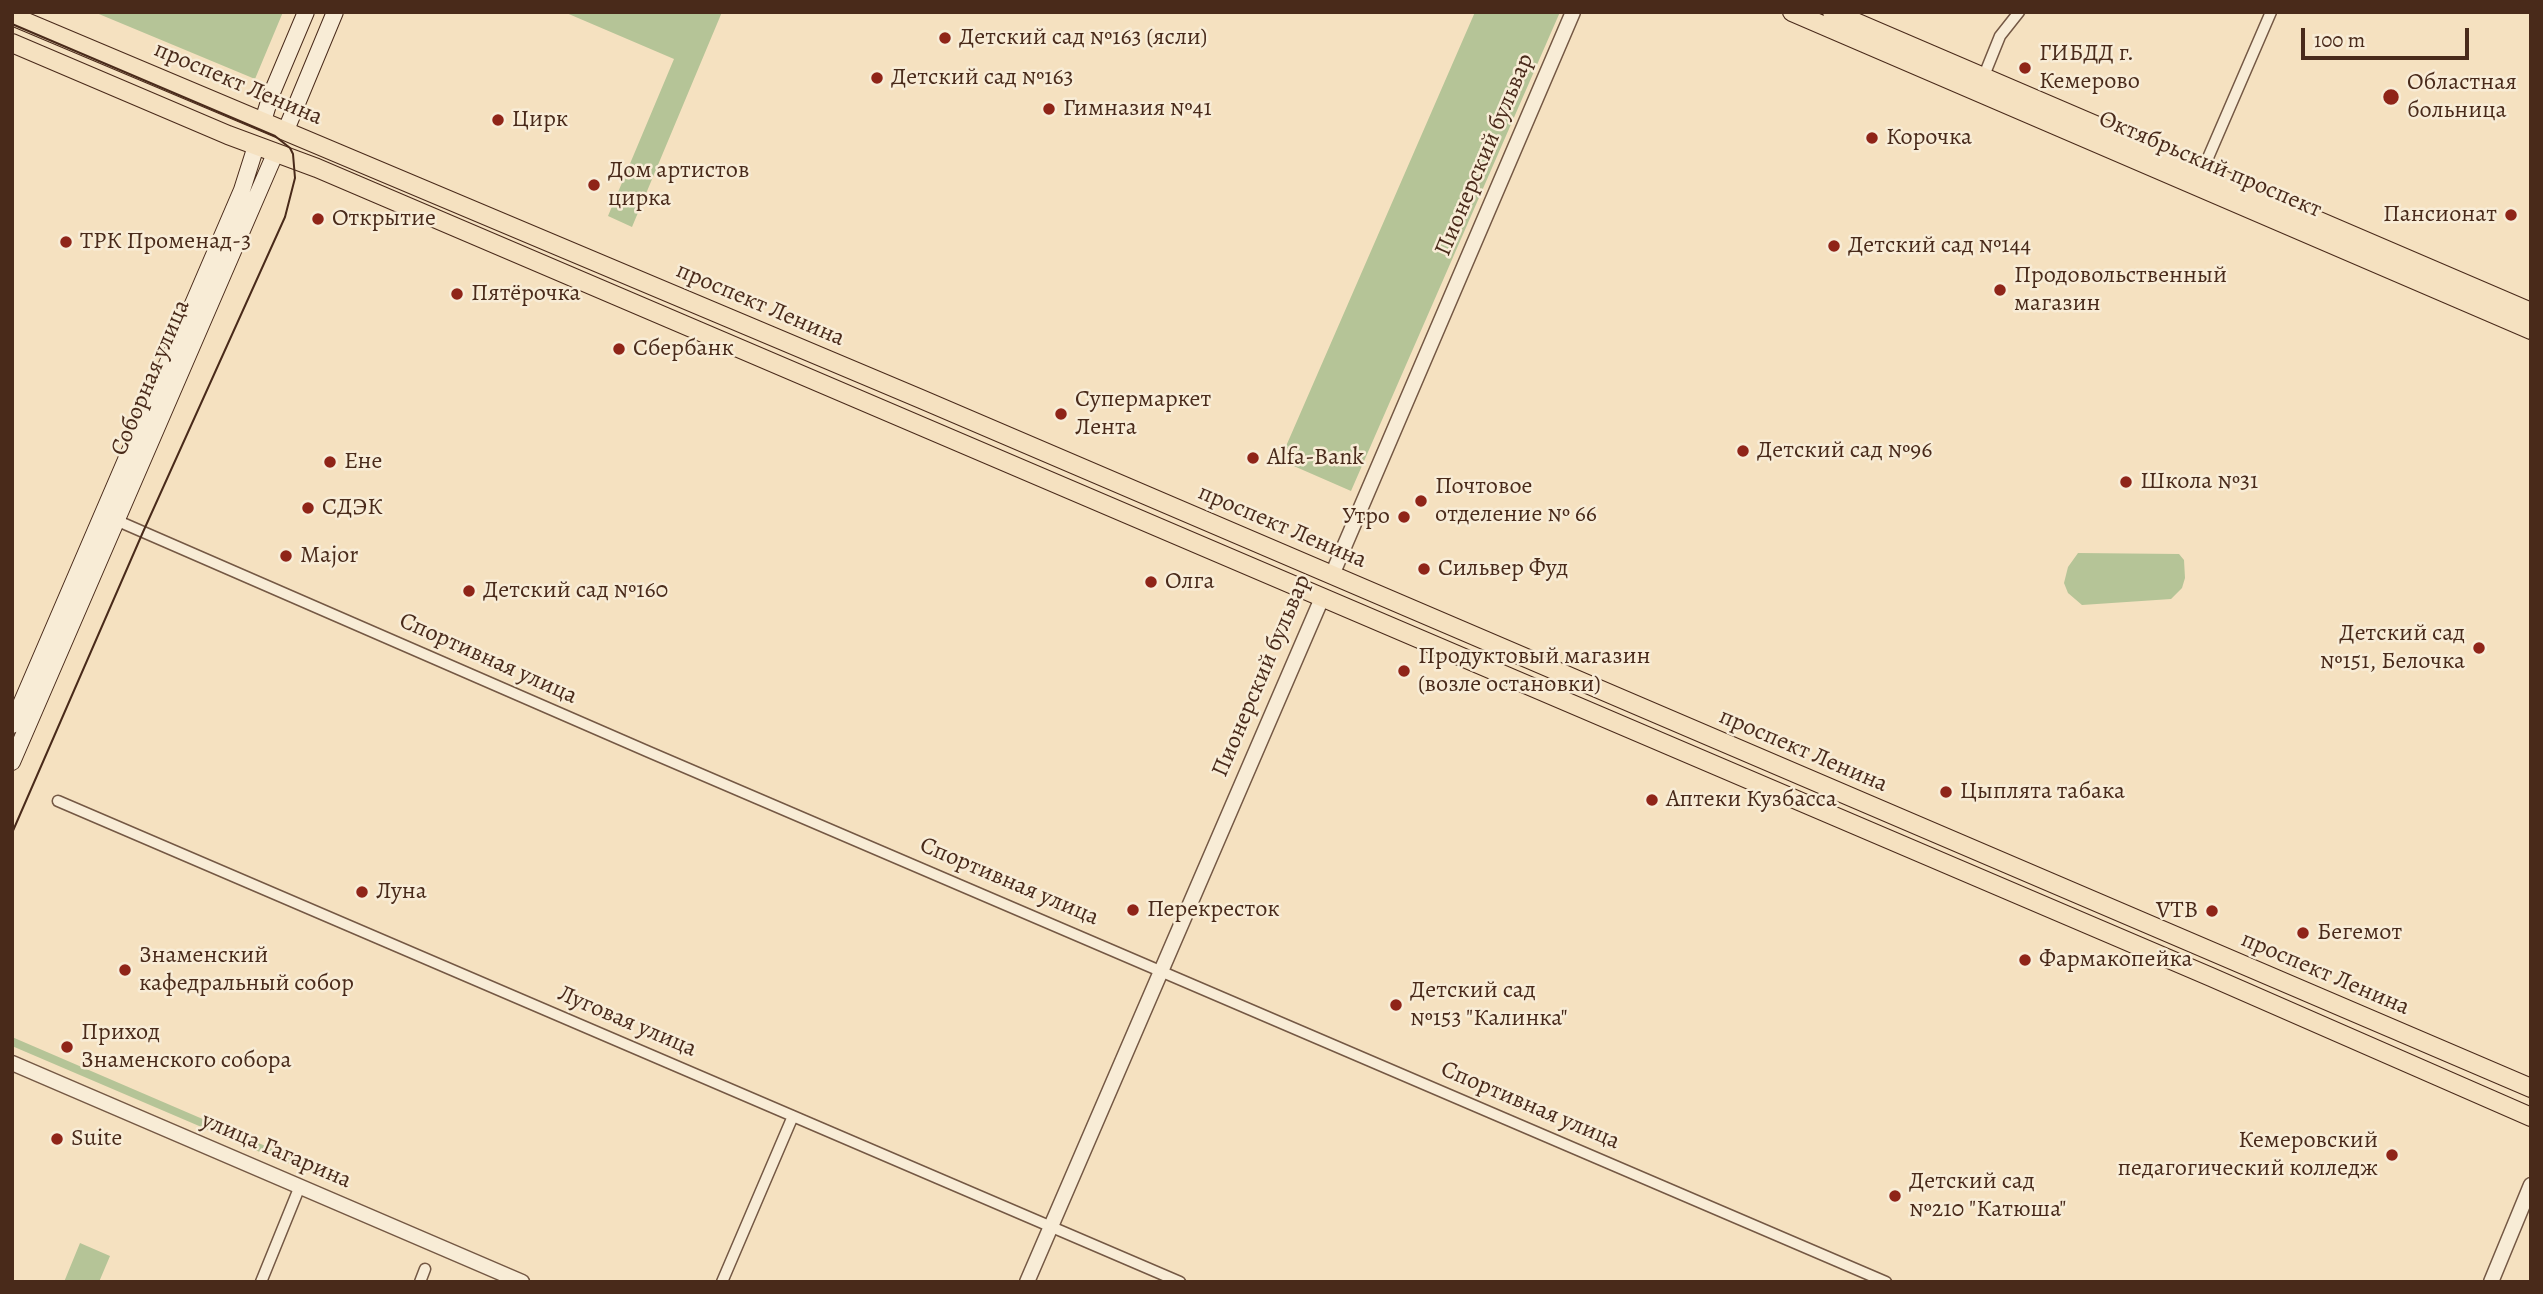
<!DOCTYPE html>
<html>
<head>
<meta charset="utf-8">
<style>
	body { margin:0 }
	#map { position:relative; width:2543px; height:1294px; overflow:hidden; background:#f5e1c0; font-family:Alegreya,serif }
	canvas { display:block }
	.frame { position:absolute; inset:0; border:14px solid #492a1a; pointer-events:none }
	.scale { position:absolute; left:2301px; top:28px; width:168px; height:32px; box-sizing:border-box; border:4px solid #492a1a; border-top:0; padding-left:9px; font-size:21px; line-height:24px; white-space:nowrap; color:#492a1a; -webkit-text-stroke:5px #f8ecd6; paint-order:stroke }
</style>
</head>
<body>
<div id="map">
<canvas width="2543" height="1294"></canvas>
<div class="frame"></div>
<div class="scale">100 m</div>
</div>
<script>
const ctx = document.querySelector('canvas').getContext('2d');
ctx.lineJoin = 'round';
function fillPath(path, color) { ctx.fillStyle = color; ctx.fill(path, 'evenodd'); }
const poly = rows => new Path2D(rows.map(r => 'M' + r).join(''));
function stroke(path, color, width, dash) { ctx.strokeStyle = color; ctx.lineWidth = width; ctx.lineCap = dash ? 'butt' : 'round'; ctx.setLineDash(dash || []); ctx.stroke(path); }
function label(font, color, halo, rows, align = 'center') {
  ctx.font = font + ' Alegreya,serif'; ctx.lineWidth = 5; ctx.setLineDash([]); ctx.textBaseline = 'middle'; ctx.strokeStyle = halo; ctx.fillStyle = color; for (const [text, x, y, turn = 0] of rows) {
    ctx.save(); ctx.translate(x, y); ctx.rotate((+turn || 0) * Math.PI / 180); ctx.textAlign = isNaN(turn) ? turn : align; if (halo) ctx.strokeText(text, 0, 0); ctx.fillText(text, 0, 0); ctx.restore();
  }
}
fillPath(poly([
	[94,12,283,12,255,79],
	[564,12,722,12,632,227,608,216,674,59],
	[1475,12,1560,12,1351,491,1280,460],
	[2078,553,2179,554,2184,560,2185,578,2182,588,2171,599,2082,605,2068,593,2064,583,2068,567],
	[12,1037,291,1157,288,1164,12,1046],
	[80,1243,110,1256,99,1282,64,1282]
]), '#b5c497');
const minor = poly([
	[1983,78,2000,36,2019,12],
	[2201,174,2271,12],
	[111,518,649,752,1886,1282],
	[58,801,1180,1282],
	[261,1282,300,1186],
	[420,1282,425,1269],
	[722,1282,793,1116]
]);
const tertiary = poly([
	[1332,575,1573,12],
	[12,1063,522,1282],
	[1027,1282,1322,598],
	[2491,1282,2531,1185]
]);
const secondary = poly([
	[263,121,271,95,306,12],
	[286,130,335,12],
	[12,725,242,190,256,146],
	[12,762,275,154]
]);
const primary = poly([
	[1792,12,2531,330],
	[1832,12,2531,312],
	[12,16,921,399,2531,1088],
	[12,43,228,135,317,168,2211,977,2531,1117]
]);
stroke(minor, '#745844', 13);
stroke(tertiary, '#745844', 17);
stroke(secondary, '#492a1a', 18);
stroke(primary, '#492a1a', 20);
stroke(minor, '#f8ecd6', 10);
stroke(tertiary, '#f8ecd6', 14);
stroke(secondary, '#f8ecd6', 16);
stroke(primary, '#f5e1c0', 18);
stroke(poly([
	[12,24,275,136,290,148,293,154,295,178,285,217,143,532,12,833]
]), '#492a1a', 2);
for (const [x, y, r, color] of [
	[945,38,7,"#8f2418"],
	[2025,68,7,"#8f2418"],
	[877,78,7,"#8f2418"],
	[2391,97,9,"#8f2418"],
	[1049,109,7,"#8f2418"],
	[498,120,7,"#8f2418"],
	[1872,138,7,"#8f2418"],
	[594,185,7,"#8f2418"],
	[2511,215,7,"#8f2418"],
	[318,219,7,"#8f2418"],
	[66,242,7,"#8f2418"],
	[1834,246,7,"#8f2418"],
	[2000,290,7,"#8f2418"],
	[457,294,7,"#8f2418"],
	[619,349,7,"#8f2418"],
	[1061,414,7,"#8f2418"],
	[1743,451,7,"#8f2418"],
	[1253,458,7,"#8f2418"],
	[330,462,7,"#8f2418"],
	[2126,482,7,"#8f2418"],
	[1421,501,7,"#8f2418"],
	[308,508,7,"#8f2418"],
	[1404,517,7,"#8f2418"],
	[286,556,7,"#8f2418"],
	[1424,569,7,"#8f2418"],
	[1151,582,7,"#8f2418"],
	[469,591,7,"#8f2418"],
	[2479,648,7,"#8f2418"],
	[1404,671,7,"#8f2418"],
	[1946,792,7,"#8f2418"],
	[1652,800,7,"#8f2418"],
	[362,892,7,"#8f2418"],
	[1133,910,7,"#8f2418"],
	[2212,911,7,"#8f2418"],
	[2303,933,7,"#8f2418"],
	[2025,960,7,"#8f2418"],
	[125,970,7,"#8f2418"],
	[1396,1005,7,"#8f2418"],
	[67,1047,7,"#8f2418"],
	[57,1139,7,"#8f2418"],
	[2392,1155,7,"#8f2418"],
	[1895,1196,7,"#8f2418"]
]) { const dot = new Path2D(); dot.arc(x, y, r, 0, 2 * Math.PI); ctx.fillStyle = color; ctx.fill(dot); stroke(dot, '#f8ecd6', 2.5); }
label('24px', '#492a1a', '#f8ecd6', [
	["Детский сад №163 (ясли)",959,38],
	["ГИБДД г.",2039,54],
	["Кемерово",2039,82],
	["Детский сад №163",891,78],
	["Областная",2407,83],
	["больница",2407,111],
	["Гимназия №41",1063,109],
	["Цирк",512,120],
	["Корочка",1886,138],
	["Дом артистов",608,171],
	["цирка",608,199],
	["Пансионат",2497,215,"right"],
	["Открытие",332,219],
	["ТРК Променад-3",80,242],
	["Детский сад №144",1848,246],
	["Продовольственный",2014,276],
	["магазин",2014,304],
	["Пятёрочка",471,294],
	["Сбербанк",633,349],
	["Супермаркет",1075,400],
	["Лента",1075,428],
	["Детский сад №96",1757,451],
	["Alfa-Bank",1267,458],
	["Ене",344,462],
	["Школа №31",2140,482],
	["Почтовое",1435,487],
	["отделение № 66",1435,515],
	["СДЭК",322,508],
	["Утро",1390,517,"right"],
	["Major",300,556],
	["Сильвер Фуд",1438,569],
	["Олга",1165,582],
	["Детский сад №160",483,591],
	["Детский сад",2465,634,"right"],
	["№151, Белочка",2465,662,"right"],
	["Продуктовый магазин",1418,657],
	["(возле остановки)",1418,685],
	["Цыплята табака",1960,792],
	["Аптеки Кузбасса",1666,800],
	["Луна",376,892],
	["Перекресток",1147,910],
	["VTB",2198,911,"right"],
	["Бегемот",2317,933],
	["Знаменский",139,956],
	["кафедральный собор",139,984],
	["Фармакопейка",2039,960],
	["Детский сад",1410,991],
	["№153 \"Калинка\"",1410,1019],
	["Приход",81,1033],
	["Знаменского собора",81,1061],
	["Suite",71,1139],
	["Кемеровский",2378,1141,"right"],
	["педагогический колледж",2378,1169,"right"],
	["Детский сад",1909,1182],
	["№210 \"Катюша\"",1909,1210]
], 'left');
label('24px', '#492a1a', '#f8ecd6', [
	["проспект Ленина",238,84,23],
	["Пионерский бульвар",1485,155,-67],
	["Октябрьский проспект",2210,165,23],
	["проспект Ленина",760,305,23],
	["Соборная улица",151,378,-67],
	["проспект Ленина",1282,527,23],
	["Спортивная улица",488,659,24],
	["Пионерский бульвар",1262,676,-67],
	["проспект Ленина",1803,751,23],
	["Спортивная улица",1009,882,23],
	["проспект Ленина",2325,974,23],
	["Луговая улица",627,1022,23],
	["Спортивная улица",1530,1106,23],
	["улица Гагарина",276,1151,23]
]);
</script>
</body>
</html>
